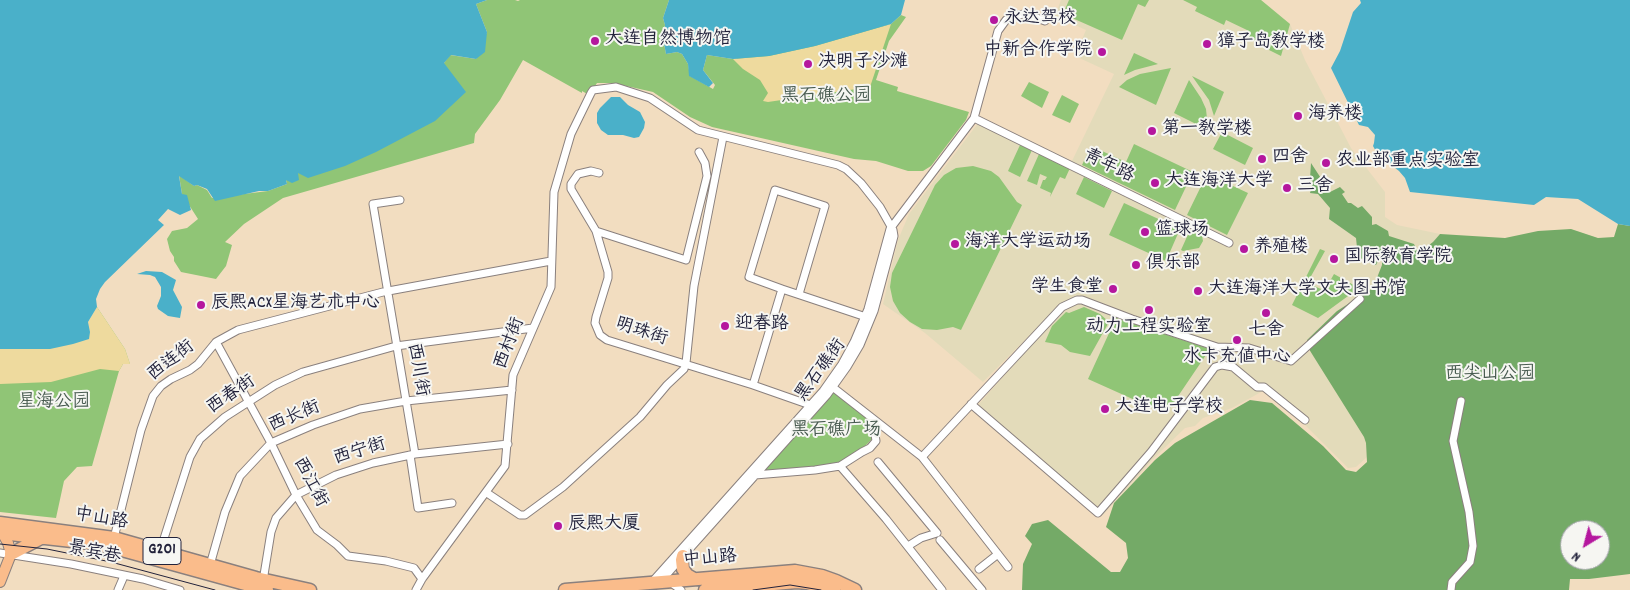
<!DOCTYPE html>
<html>
<head>
<meta charset="utf-8">
<style>
	body { margin:0 }
	#map { position:relative; width:1630px; height:590px; overflow:hidden; background:#f2ddc0; font-family:Dekko,sans-serif }
	canvas { display:block }
	.north { position:absolute; left:1560px; top:520px; width:50px; height:50px; box-sizing:border-box; background:#f6f6f2; border:1px solid #a1a1a9; border-radius:50%; rotate:217deg; font-size:14px; font-weight:700; line-height:20px; text-align:center; color:#22223b }
	.north::after { content:''; display:block; margin:auto; width:18px; height:22px; background:#b5179e; clip-path:polygon(50% 0,100% 100%,50% 72%,0 100%) }
</style>
</head>
<body>
<div id="map">
<canvas width="1630" height="590"></canvas>
<div class="north">N</div>
</div>
<script>
const ctx = document.querySelector('canvas').getContext('2d');
ctx.lineJoin = 'round';
function fillPath(path, color) { ctx.fillStyle = color; ctx.fill(path, 'evenodd'); }
const poly = rows => new Path2D(rows.map(r => 'M' + r).join(''));
function stroke(path, color, width, dash) { ctx.strokeStyle = color; ctx.lineWidth = width; ctx.lineCap = dash ? 'butt' : 'round'; ctx.setLineDash(dash || []); ctx.stroke(path); }
function label(font, color, halo, rows, align = 'center') {
  ctx.font = font + ' Dekko,"LXGW WenKai TC",sans-serif'; ctx.lineWidth = 4; ctx.setLineDash([]); ctx.textBaseline = 'middle'; ctx.strokeStyle = halo; ctx.fillStyle = color; for (const [text, x, y, turn = 0] of rows) {
    ctx.save(); ctx.translate(x, y); ctx.rotate((+turn || 0) * Math.PI / 180); ctx.textAlign = isNaN(turn) ? turn : align; if (halo) ctx.strokeText(text, 0, 0); ctx.fillText(text, 0, 0); ctx.restore();
  }
}
fillPath(poly([
	[1061,0,1261,0,1290,24,1305,60,1351,148,1385,192,1385,217,1397,225,1440,234,1433,242,1382,282,1337,311,1293,354,1287,356,1219,345,1131,316,1079,295,1060,305,983,382,925,333,883,304,898,240,909,214,982,118,1072,161,1114,74,1075,56,1086,30,1055,16],
	[1081,301,1116,318,1210,349,1224,352,1248,350,1257,352,1267,361,1271,357,1294,363,1306,350,1312,353,1364,437,1366,443,1367,457,1356,467,1348,468,1306,426,1263,391,1232,408,1203,418,1195,426,1185,428,1152,460,1103,515,1085,497,981,409,979,404,1046,328,1064,311]
]), '#e3dbba');
fillPath(poly([
	[487,0,515,0,518,1,520,0,669,0,663,18,665,25,663,38,666,54,677,52,682,54,688,64,690,76,713,89,715,85,703,70,707,55,733,59,891,24,901,15,906,17,889,41,876,80,898,87,897,91,969,112,966,120,931,166,923,171,908,171,876,161,854,159,712,127,690,117,653,92,613,83,597,83,589,95,582,91,582,93,523,60,500,100,475,134,474,143,283,198,244,224,225,242,232,245,226,266,216,279,181,272,174,261,174,257,170,251,167,239,172,231,187,228,198,219,182,194,179,175,194,186,197,185,207,190,212,198,268,191,287,184,286,180,444,63,450,55,476,59,487,32,476,4],
	[1069,0,1149,0,1145,7,1138,4,1122,40,1063,14],
	[1183,0,1261,0,1290,24,1281,56,1269,50,1270,48,1249,39,1247,36,1249,31,1226,20,1224,25,1195,11,1197,7],
	[1134,53,1158,64,1135,70,1124,75],
	[1171,68,1156,105,1119,87,1127,80,1140,74],
	[1192,76,1224,92,1214,116,1209,100],
	[1189,80,1201,98,1206,109,1207,119,1204,125,1200,126,1174,113],
	[1029,82,1049,92,1042,108,1021,96],
	[1062,95,1079,104,1070,123,1052,115],
	[1222,132,1253,148,1245,165,1213,149],
	[1134,144,1193,172,1175,210,1082,165,1091,146,1126,162],
	[1020,145,1032,150,1020,177,1008,171],
	[1039,154,1070,168,1065,179,1060,177,1050,197,1051,193,1040,188,1043,180,1045,180,1047,177,1040,174,1037,185,1027,181],
	[973,166,991,171,999,177,1017,202,1022,205,961,330,953,327,937,330,922,329,910,322,900,313,893,301,890,287,892,273,935,185,944,175,956,168],
	[1207,174,1248,193,1227,235,1187,215],
	[1084,177,1112,191,1104,208,1076,194],
	[1124,203,1180,229,1166,261,1109,235],
	[1190,230,1202,236,1203,241,1199,248,1183,251,1181,250],
	[1320,249,1325,251,1310,278,1312,285,1321,289,1326,288,1334,274,1359,288,1318,318,1292,305],
	[97,307,125,349,130,364,123,364,119,371,92,466,77,467,64,481,56,518,0,512,0,349,89,339],
	[1084,307,1100,314,1109,322,1090,356,1070,352,1061,345,1045,342,1052,326,1066,312,1069,313],
	[1116,318,1210,349,1166,414,1088,379],
	[833,391,872,422,872,439,865,446,838,464,759,474]
]), '#90c576');
fillPath(poly([
	[1311,163,1330,192,1340,187,1345,192,1342,194,1348,203,1351,203,1358,208,1362,206,1372,217,1372,225,1376,224,1388,231,1389,236,1414,244,1417,251,1421,251,1433,242,1440,234,1505,238,1538,231,1571,229,1598,238,1614,237,1618,224,1630,226,1630,574,1589,579,1570,579,1569,590,1022,590,1023,564,1032,544,1025,536,1032,524,1048,520,1111,572,1120,572,1128,558,1126,543,1106,527,1114,503,1155,460,1175,443,1250,400,1272,403,1323,446,1346,470,1356,472,1367,462,1366,443,1364,437,1307,346,1307,340,1337,311,1373,288,1382,265,1382,260,1380,257,1376,265,1358,257,1356,238,1329,219,1330,208,1318,194,1310,193,1313,182,1310,179],
	[1570,530,1600,530,1600,560,1570,560]
]), '#74aa67');
fillPath(poly([
	[891,24,870,87,768,102,763,101,768,93,760,80,743,69,733,59,769,56,815,46],
	[97,307,125,349,130,364,123,364,119,371,100,369,51,382,0,384,0,349,23,349,90,332,88,322]
]), '#eeda9e');
fillPath(poly([
	[0,0,487,0,476,4,487,32,485,52,476,59,451,55,444,63,466,92,435,121,376,152,345,166,308,178,298,173,299,180,292,183,286,180,287,184,268,191,259,191,215,201,207,189,197,185,194,186,179,176,182,194,187,195,191,210,180,215,168,209,158,220,164,225,105,282,100,289,96,299,97,307,88,322,90,332,89,339,73,344,50,349,0,349],
	[669,0,905,0,901,15,891,24,815,46,769,56,733,59,707,55,703,70,713,83,709,87,689,76,688,64,682,54,677,52,666,54,663,38,665,25,663,18],
	[1360,0,1630,0,1630,226,1618,224,1578,199,1546,197,1534,205,1410,192,1405,178,1399,171,1378,155,1373,146,1374,143,1375,135,1368,127,1359,125,1331,68,1340,51,1353,12,1361,3],
	[611,97,620,97,628,105,640,112,645,122,644,128,639,137,634,138,623,135,608,135,601,130,597,123,597,113,600,108],
	[146,271,162,272,176,280,173,290,182,307,180,318,168,316,158,309,157,306,161,296,161,287,155,277,150,275,137,274]
]), '#4ab0c9');
const street = poly([
	[974,118,1229,243],
	[599,173,591,171,578,174,571,184,571,189,596,231,608,272,608,278,596,317,595,323,600,335,607,340,753,385,813,406],
	[400,200,373,204,415,454],
	[596,231,686,260,707,176,705,163,699,152],
	[782,289,749,277,775,190,825,206,799,294],
	[216,342,271,443,296,495,317,530,337,545,348,556,386,561,414,568,422,579],
	[753,385,782,289,869,318],
	[830,385,922,457,1008,567],
	[971,404,1098,513,1151,452,1215,367,1222,365,1233,367,1257,387,1264,387,1305,420],
	[877,422,874,428,876,441,870,448,862,452,840,466,886,519,942,590],
	[410,455,418,508,452,503],
	[922,457,1062,307,1077,300,1082,300,1132,319,1217,347,1249,348,1291,361,1360,299],
	[878,462,937,533,921,538,908,546],
	[755,475,815,470,840,466],
	[487,493,520,515,525,515,563,487,640,417,667,385,684,369,686,363,694,286,723,137],
	[114,538,141,430,153,396,161,386,171,379,190,370,198,364,216,342,238,330,383,292,551,261],
	[940,540,982,590],
	[160,551,190,457,200,439,225,417,275,385,303,372,396,346,533,328],
	[0,553,71,564,143,579,180,590],
	[210,565,225,512,240,476,271,443,313,425,360,409,406,401,512,390],
	[979,569,998,554],
	[263,581,271,532,276,518,296,495,336,475,373,463,415,454,508,444],
	[670,582,681,590],
	[651,583,823,391,842,364,854,342,868,309,890,229,974,118,998,31,1006,20,1015,15,1026,14,1045,21],
	[118,590,124,576],
	[416,590,422,579,505,466,513,375,551,287,554,192,571,134,591,93,593,90,616,87,650,98,698,130,838,165,846,169,861,183,880,207,893,230,894,236,874,311,860,345,847,367,827,395,660,582],
	[1451,590,1452,582,1470,562,1473,546,1469,512,1453,441,1461,401]
]);
const primary = poly([
	[0,529,8,543,11,554,0,582]
]);
const highway = poly([
	[0,523,114,538,256,578,310,590],
	[0,533,90,543,111,547,267,590],
	[11,554,43,537],
	[683,556,682,560,683,569,687,575,694,579],
	[565,590,795,571,822,576,836,581,855,590],
	[705,590,797,582,807,583,834,590]
]);
stroke(street, '#8a807e', 9);
stroke(primary, '#8a807e', 12);
stroke(highway, '#8a807e', 15);
stroke(street, '#fff', 7);
stroke(primary, '#fabc8b', 10);
stroke(highway, '#fabc8b', 12);
stroke(poly([
	[0,544,47,549,111,562,215,590],
	[753,590,790,585,821,590]
]), '#22223b', 1);
for (const [x, y, r, color] of [
	[994,20,5,"#b5179e"],
	[595,41,5,"#b5179e"],
	[1207,44,5,"#b5179e"],
	[1102,52,5,"#b5179e"],
	[808,64,5,"#b5179e"],
	[1298,116,5,"#b5179e"],
	[1152,131,5,"#b5179e"],
	[1262,159,5,"#b5179e"],
	[1326,163,5,"#b5179e"],
	[1155,183,5,"#b5179e"],
	[1287,188,5,"#b5179e"],
	[1145,232,5,"#b5179e"],
	[955,244,5,"#b5179e"],
	[1244,249,5,"#b5179e"],
	[1334,259,5,"#b5179e"],
	[1136,265,5,"#b5179e"],
	[1113,289,5,"#b5179e"],
	[1198,291,5,"#b5179e"],
	[201,305,5,"#b5179e"],
	[1149,310,5,"#b5179e"],
	[1266,313,5,"#b5179e"],
	[725,326,5,"#b5179e"],
	[1237,340,5,"#b5179e"],
	[1105,409,5,"#b5179e"],
	[558,526,5,"#b5179e"]
]) { const dot = new Path2D(); dot.arc(x, y, r, 0, 2 * Math.PI); ctx.fillStyle = color; ctx.fill(dot); stroke(dot, '#f6f6f2', 2); }
for (const [x, y, w] of [
	[162,551,38]
]) { const box = new Path2D(); box.roundRect(x - w / 2, y - 13.5, w, 27, 4); ctx.fillStyle = '#f6f6f2'; ctx.fill(box); stroke(box, '#22223b', 1); }
label('bold 16px', '#22223b', null, [
	["G201",162,551]
]);
label('18px', '#22223b', '#f6f6f2', [
	["永达驾校",1004,20],
	["大连自然博物馆",605,41],
	["獐子岛教学楼",1217,44],
	["中新合作学院",1092,52,"right"],
	["决明子沙滩",818,64],
	["海养楼",1308,116],
	["第一教学楼",1162,131],
	["四舍",1272,159],
	["农业部重点实验室",1336,163],
	["大连海洋大学",1165,183],
	["三舍",1297,188],
	["篮球场",1155,232],
	["海洋大学运动场",965,244],
	["养殖楼",1254,249],
	["国际教育学院",1344,259],
	["俱乐部",1146,265],
	["学生食堂",1103,289,"right"],
	["大连海洋大学文夫图书馆",1208,291],
	["辰熙ACX星海艺术中心",211,305],
	["迎春路",735,326],
	["动力工程实验室",1149,329,"center"],
	["七舍",1266,332,"center"],
	["水卡充值中心",1237,359,"center"],
	["大连电子学校",1115,409],
	["辰熙大厦",568,526]
], 'left');
label('18px', '#485b50', '#f6f6f2', [
	["黑石礁公园",826,98],
	["西尖山公园",1490,376],
	["星海公园",54,404],
	["黑石礁广场",836,432]
]);
label('18px', '#22223b', '#f6f6f2', [
	["青年路",1108,167,26],
	["明珠街",641,333,18],
	["西村街",511,344,-69],
	["西连街",172,362,-38],
	["西川街",416,370,80],
	["黑石礁街",822,371,-54],
	["西春街",232,396,-34],
	["西长街",295,418,-23],
	["西宁街",360,453,-17],
	["西江街",309,483,62],
	["中山路",101,520,10],
	["景宾巷",94,554,12],
	["中山路",710,560,-5]
]);
</script>
</body>
</html>
